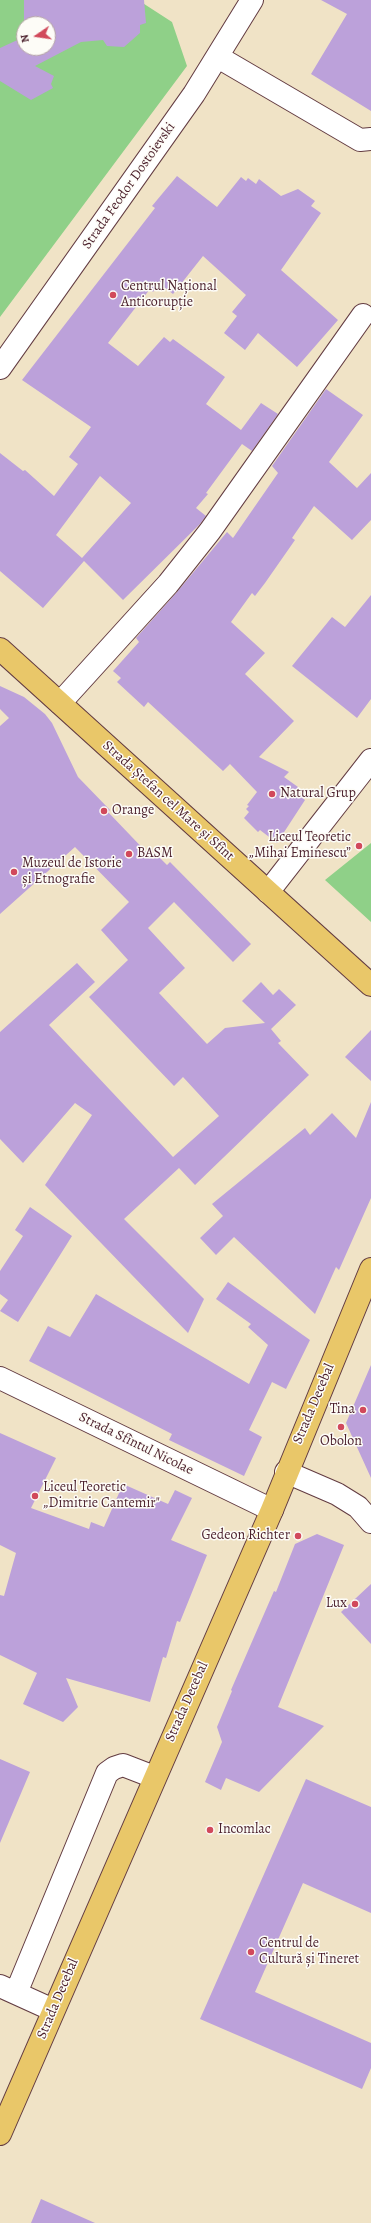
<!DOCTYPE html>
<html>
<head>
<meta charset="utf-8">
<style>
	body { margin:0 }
	#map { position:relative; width:371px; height:2223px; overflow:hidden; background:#f0e3c6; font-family:Alegreya,serif }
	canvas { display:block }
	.north { position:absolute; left:16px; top:16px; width:40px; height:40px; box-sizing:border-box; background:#fdfcf7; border:1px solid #b5a4a5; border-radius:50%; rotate:257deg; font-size:11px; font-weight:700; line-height:16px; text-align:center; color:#4a1f2b }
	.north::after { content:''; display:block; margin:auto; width:14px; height:18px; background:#d1495b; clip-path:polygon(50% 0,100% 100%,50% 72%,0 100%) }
</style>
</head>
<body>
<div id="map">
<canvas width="371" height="2223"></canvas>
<div class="north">N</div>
</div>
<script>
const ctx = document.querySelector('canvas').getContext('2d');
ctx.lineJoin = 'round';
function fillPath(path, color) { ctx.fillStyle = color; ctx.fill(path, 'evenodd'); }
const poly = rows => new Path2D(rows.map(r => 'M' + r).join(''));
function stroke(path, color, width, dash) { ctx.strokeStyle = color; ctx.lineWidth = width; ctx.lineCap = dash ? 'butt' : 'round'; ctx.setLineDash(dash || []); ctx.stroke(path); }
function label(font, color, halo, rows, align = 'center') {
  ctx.font = font + ' Alegreya,serif'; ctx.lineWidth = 3; ctx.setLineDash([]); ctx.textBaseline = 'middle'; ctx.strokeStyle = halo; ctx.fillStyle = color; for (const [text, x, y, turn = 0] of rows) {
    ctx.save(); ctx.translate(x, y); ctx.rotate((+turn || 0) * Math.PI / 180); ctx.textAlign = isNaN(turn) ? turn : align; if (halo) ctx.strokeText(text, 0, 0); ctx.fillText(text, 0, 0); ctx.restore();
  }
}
fillPath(poly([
	[0,0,138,0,172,22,187,66,0,317],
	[24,24,48,24,48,48,24,48],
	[371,843,371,922,325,880]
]), '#8fd088');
fillPath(poly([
	[24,0,144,0,146,23,140,25,140,33,124,47,107,46,103,40,81,42,35,66,54,76,51,84,53,88,31,100,0,81,0,48,24,37,24,48,48,48,48,24,24,24],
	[321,0,371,0,371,111,311,74,347,14],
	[177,176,217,207,241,177,246,181,248,178,256,184,259,179,281,196,298,189,315,201,311,206,321,213,281,270,338,320,297,367,258,333,245,350,224,333,237,316,232,312,246,295,203,256,173,294,159,283,153,292,150,289,108,343,138,366,164,337,170,342,173,339,225,377,206,404,241,430,261,403,278,414,252,451,242,444,206,493,208,494,196,508,206,516,200,524,123,600,84,561,43,608,0,571,0,453,23,471,25,470,54,496,78,464,69,457,91,427,22,380,155,208,152,206],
	[100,476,131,503,82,558,56,535],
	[326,389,363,415,329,462,357,488,371,473,371,520,352,540,314,506,292,538,295,540,265,583,255,596,252,593,231,622,265,653,245,674,294,721,259,757,289,772,284,777,298,787,295,792,305,800,277,843,260,830,258,832,244,818,249,812,246,809,249,806,247,805,257,792,230,764,223,771,148,702,144,707,117,682,121,678,113,671,139,642,136,638,177,592,227,532,233,538,278,473,272,466],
	[371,595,371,699,357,718,292,666,332,617,345,627],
	[0,686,24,697,45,714,52,723,78,777,110,810,108,812,153,859,157,855,167,865,170,862,251,944,233,962,174,902,148,928,185,968,159,993,207,1044,225,1028,265,1023,242,1001,261,982,273,995,279,989,296,1005,271,1029,281,1041,278,1043,309,1075,195,1185,179,1168,124,1219,204,1299,188,1333,45,1185,92,1115,75,1103,23,1163,0,1139,0,1032,77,963,95,982,49,1025,173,1157,219,1116,183,1077,174,1086,89,997,128,960,101,930,129,902,75,847,0,914,0,726,9,718,0,709],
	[371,1030,371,1081,345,1057],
	[371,1102,371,1198,339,1270,336,1267,315,1314,234,1237,216,1255,200,1238,223,1216,212,1204,305,1128,310,1135,332,1113,356,1138],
	[30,1207,72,1236,18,1322,0,1311,8,1300,0,1294,0,1271,23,1236,15,1230],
	[228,1282,310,1340,286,1389,272,1382,249,1430,262,1437,244,1476,169,1440,172,1434,29,1361,48,1326,70,1337,96,1294,249,1384,268,1345,248,1327,251,1324,216,1299],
	[371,1365,371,1478,346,1423],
	[0,1433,56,1458,31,1508,89,1529,91,1522,104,1527,123,1484,168,1504,175,1490,192,1498,171,1540,207,1555,180,1622,177,1621,166,1658,163,1657,150,1702,66,1678,78,1707,63,1722,23,1704,37,1673,0,1655,0,1595,4,1596,16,1553,0,1545],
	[317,1534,344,1545,278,1707,324,1726,259,1792,226,1778,221,1790,205,1782,222,1742,217,1727,232,1691,231,1690,274,1591,276,1592,295,1544],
	[371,1584,371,1644,341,1612],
	[0,1759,30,1772,0,1843],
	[306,1779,371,1807,371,1913,303,1883,255,1992,371,2043,371,2068,362,2089,200,2019],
	[41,2199,95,2223,31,2223]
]), '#bca1da');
const minor = poly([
	[218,57,360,140,371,139],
	[0,368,194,94,252,0],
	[60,703,168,584,210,531,363,315],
	[268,892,371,760],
	[0,1378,272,1510],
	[286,1472,337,1494,358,1507,371,1522],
	[0,1986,53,2010],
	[16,1993,107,1773,114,1768,123,1765,154,1777]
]);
const major = poly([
	[0,649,371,985],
	[0,2134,272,1510,371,1269]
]);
stroke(minor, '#633c42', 24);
stroke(major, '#633c42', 24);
stroke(minor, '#fff', 22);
stroke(major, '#e9c769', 22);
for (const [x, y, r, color] of [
	[113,295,4,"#d1495b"],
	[272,794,4,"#d1495b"],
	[104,811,4,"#d1495b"],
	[359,846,4,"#d1495b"],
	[129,854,4,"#d1495b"],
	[14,872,4,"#d1495b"],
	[363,1410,4,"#d1495b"],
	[341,1427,4,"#d1495b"],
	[35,1496,4,"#d1495b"],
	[298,1536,4,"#d1495b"],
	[355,1604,4,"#d1495b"],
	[210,1830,4,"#d1495b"],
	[251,1952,4,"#d1495b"]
]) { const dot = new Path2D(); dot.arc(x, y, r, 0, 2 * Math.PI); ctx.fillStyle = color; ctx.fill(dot); stroke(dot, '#fdfcf7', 1.5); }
label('14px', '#4a1f2b', '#fdfcf7', [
	["Strada Fеodor Dostoievski",129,186,-55],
	["Strada Ștefan cel Mare și Sfînt",168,801,42],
	["Strada Decebal",314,1404,-67],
	["Strada Sfîntul Nicolae",136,1444,26],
	["Strada Decebal",187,1702,-66],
	["Strada Decebal",58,1999,-67]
]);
label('14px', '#4a1f2b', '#fdfcf7', [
	["Centrul Național",121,287],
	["Anticorupție",121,303],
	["Natural Grup",280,794],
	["Orange",112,811],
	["Liceul Teoretic",351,838,"right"],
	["„Mihai Eminescu”",351,854,"right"],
	["BASM",137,854],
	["Muzeul de Istorie",22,864],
	["și Etnografie",22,880],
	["Tina",355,1410,"right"],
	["Obolon",341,1442,"center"],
	["Liceul Teoretic",43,1488],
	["„Dimitrie Cantemir\"",43,1504],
	["Gedeon Richter",290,1536,"right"],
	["Lux",347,1604,"right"],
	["Incomlac",218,1830],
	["Centrul de",259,1944],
	["Cultură și Tineret",259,1960]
], 'left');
</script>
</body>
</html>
